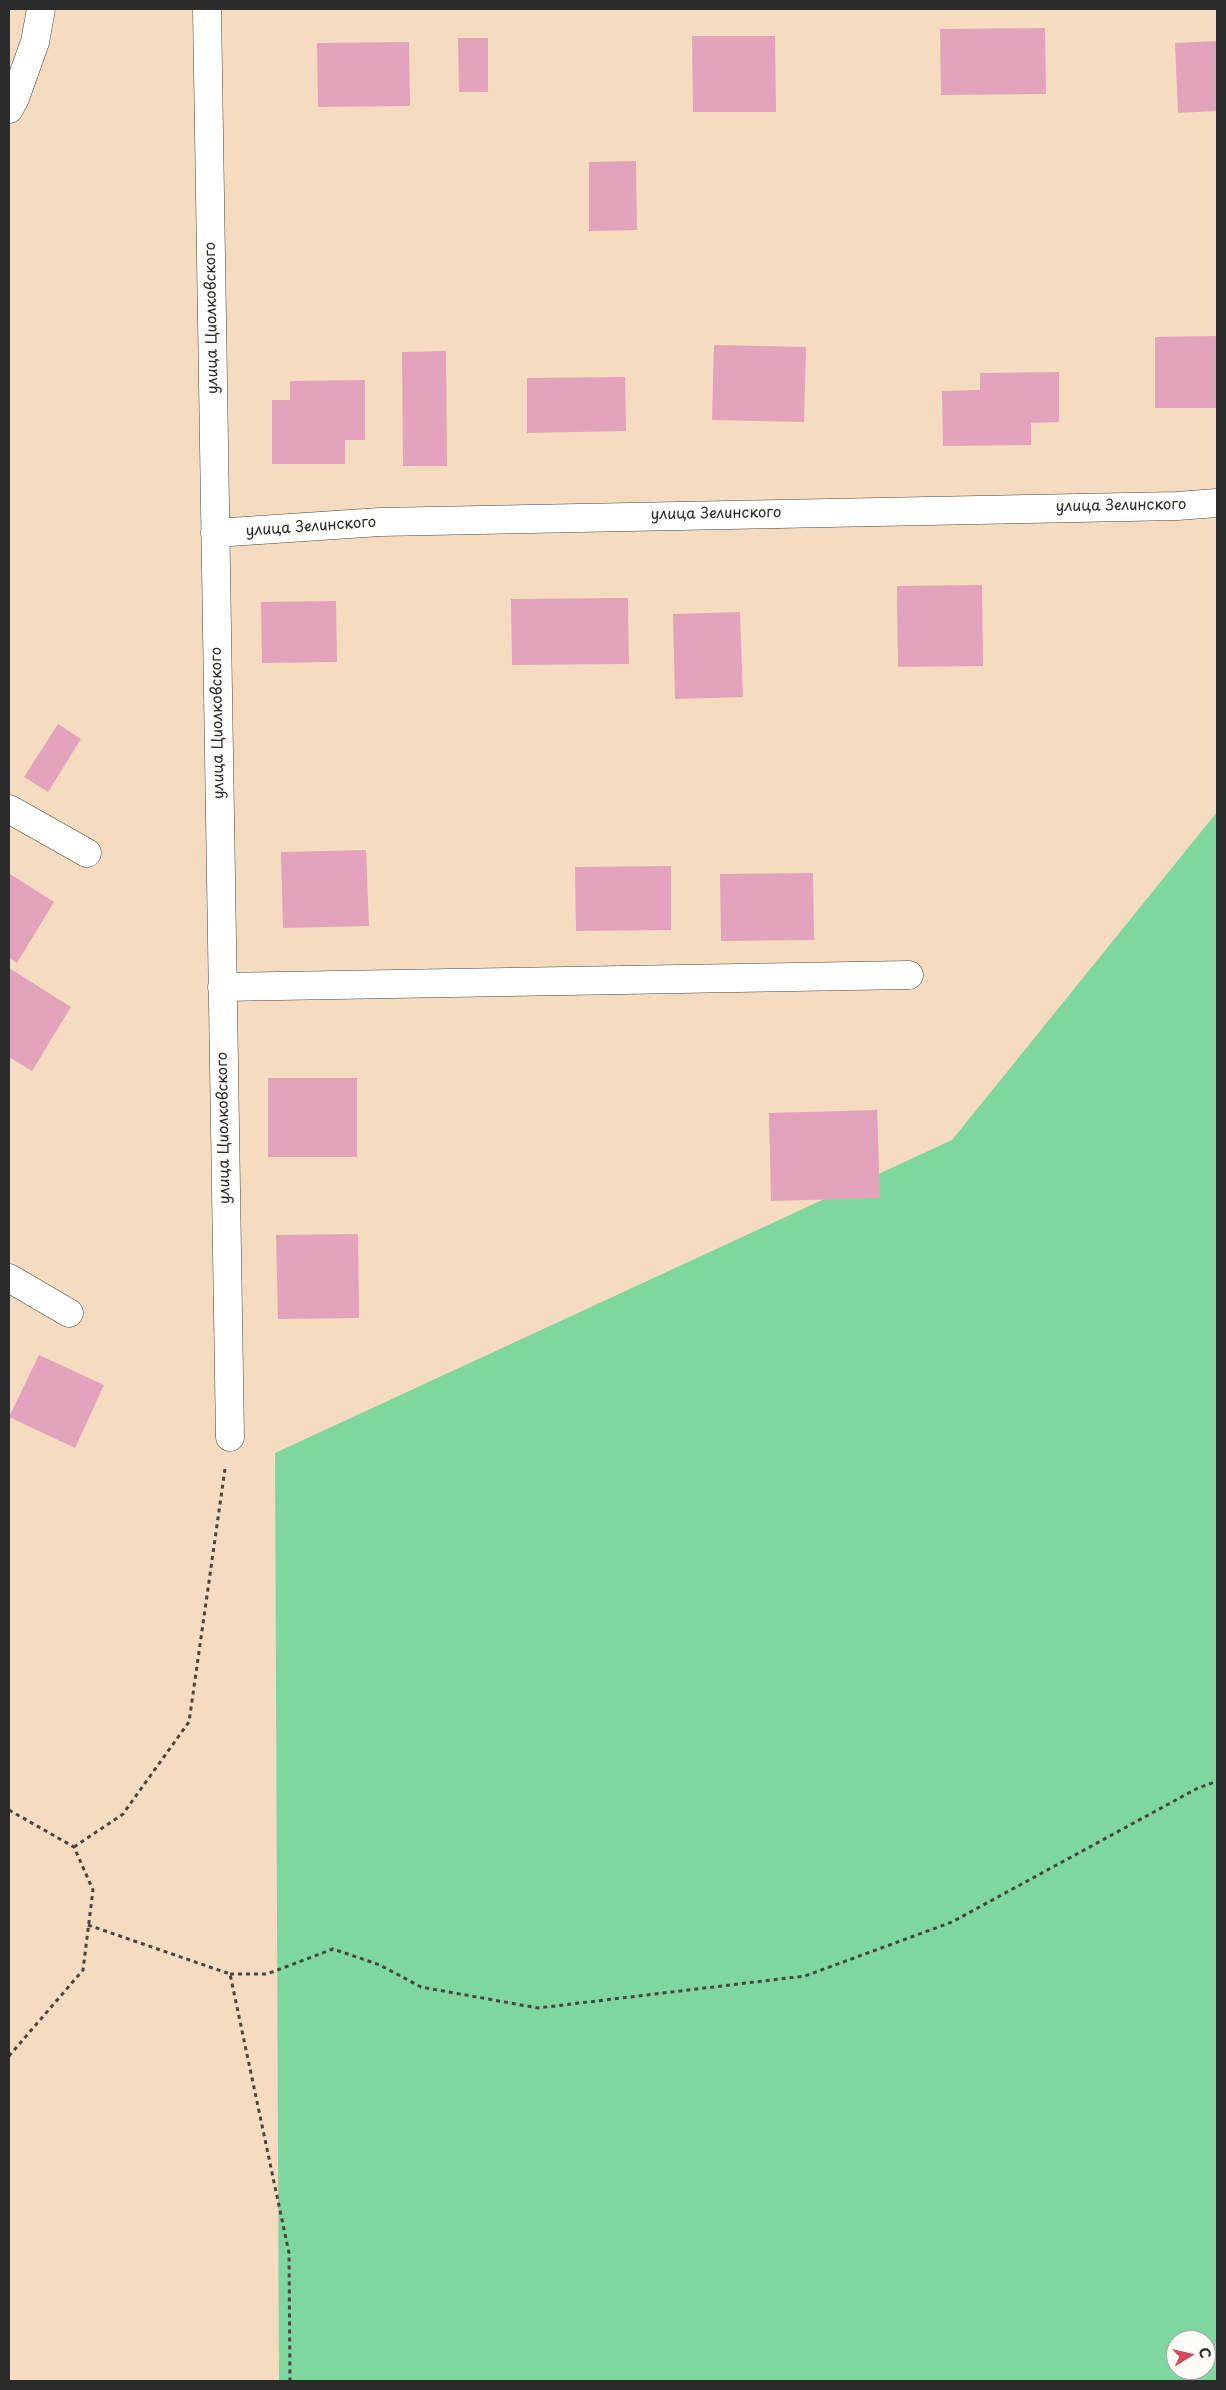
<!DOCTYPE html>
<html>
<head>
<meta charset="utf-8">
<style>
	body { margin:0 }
	#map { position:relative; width:1226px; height:2390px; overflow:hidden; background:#f5dcc0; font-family:"Playpen Sans",sans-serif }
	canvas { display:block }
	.frame { position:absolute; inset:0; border:10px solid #2b2b2b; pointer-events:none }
	.north { position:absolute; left:1166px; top:2330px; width:50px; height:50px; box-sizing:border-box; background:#fdfcf7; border:1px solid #a9a8a5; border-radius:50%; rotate:81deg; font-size:14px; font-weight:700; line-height:20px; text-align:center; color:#2b2b2b }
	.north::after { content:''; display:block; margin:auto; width:18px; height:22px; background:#d1495b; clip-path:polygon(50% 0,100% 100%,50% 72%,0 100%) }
</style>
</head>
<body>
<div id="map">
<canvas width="1226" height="2390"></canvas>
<div class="frame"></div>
<div class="north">С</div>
</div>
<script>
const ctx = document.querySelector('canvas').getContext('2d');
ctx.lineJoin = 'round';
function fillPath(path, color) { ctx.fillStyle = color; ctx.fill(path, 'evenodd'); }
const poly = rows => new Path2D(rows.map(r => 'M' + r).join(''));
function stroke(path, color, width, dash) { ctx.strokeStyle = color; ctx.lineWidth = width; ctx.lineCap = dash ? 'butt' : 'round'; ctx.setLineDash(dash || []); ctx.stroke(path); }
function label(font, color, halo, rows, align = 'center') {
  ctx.font = font + ' "Playpen Sans",sans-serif'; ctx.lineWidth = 4; ctx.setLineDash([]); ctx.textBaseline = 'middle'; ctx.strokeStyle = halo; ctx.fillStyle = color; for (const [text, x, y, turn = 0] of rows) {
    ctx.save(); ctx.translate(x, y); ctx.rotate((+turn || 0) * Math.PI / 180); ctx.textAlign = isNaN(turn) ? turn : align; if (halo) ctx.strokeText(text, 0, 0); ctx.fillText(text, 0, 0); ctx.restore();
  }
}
fillPath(poly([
	[1217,812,1217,2381,279,2381,275,1453,952,1140],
	[1176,2340,1206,2340,1206,2370,1176,2370]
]), '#7ed79c');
fillPath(poly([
	[1045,28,1046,94,941,95,940,29],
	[692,36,775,36,776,112,693,112],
	[458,38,488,38,488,92,459,92],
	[1217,41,1217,111,1178,113,1175,43],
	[409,42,410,106,318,107,317,43],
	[636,161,637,230,589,231,589,162],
	[1217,336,1217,408,1155,408,1155,337],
	[714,345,806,347,804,422,712,420],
	[446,351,447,466,403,466,402,352],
	[1059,372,1059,422,1031,423,1031,445,943,446,942,391,980,390,980,373],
	[625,377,626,431,527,433,527,378],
	[365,380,365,440,345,440,345,464,272,464,272,400,290,400,290,381],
	[982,585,983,666,898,667,897,586],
	[628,598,629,664,512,665,511,599],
	[336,601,337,662,262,663,261,602],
	[740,612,743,697,675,699,673,614],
	[58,724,81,739,48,792,24,777],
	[366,850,369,926,283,928,281,852],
	[671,866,671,930,576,931,575,867],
	[813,873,814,940,721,941,720,874],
	[10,874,54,902,17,963,9,958],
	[9,968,71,1007,32,1071,9,1057],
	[268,1078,357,1078,357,1157,268,1157],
	[877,1110,880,1198,771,1201,769,1113],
	[358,1234,359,1318,278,1319,276,1235],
	[39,1355,104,1385,75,1448,9,1417]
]), '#e3a3bc');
const minor = poly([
	[207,9,230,1437],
	[9,109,15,98,35,42,41,9],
	[215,533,380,522,1177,506,1217,503],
	[9,809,87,853],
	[222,987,909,975],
	[9,1278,69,1313]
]);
stroke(minor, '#494641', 29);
stroke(poly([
	[9,1810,74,1847,93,1890,83,1970,9,2056],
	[74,1847,123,1814,189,1722,225,1469],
	[88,1925,230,1974,289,2253,290,2381],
	[230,1974,267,1974,333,1949,380,1965,421,1987,538,2008,805,1976,952,1922,1196,1789,1217,1781]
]), '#494641', 3, [4, 4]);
stroke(minor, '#fff', 28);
label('15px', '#2b2b2b', '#fdfcf7', [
	["улица Циолковского",212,318,-91],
	["улица Зелинского",1121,506,-1],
	["улица Зелинского",716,514,-1],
	["улица Зелинского",311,527,-4],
	["улица Циолковского",218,723,-91],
	["улица Циолковского",224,1128,-91]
]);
</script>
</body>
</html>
